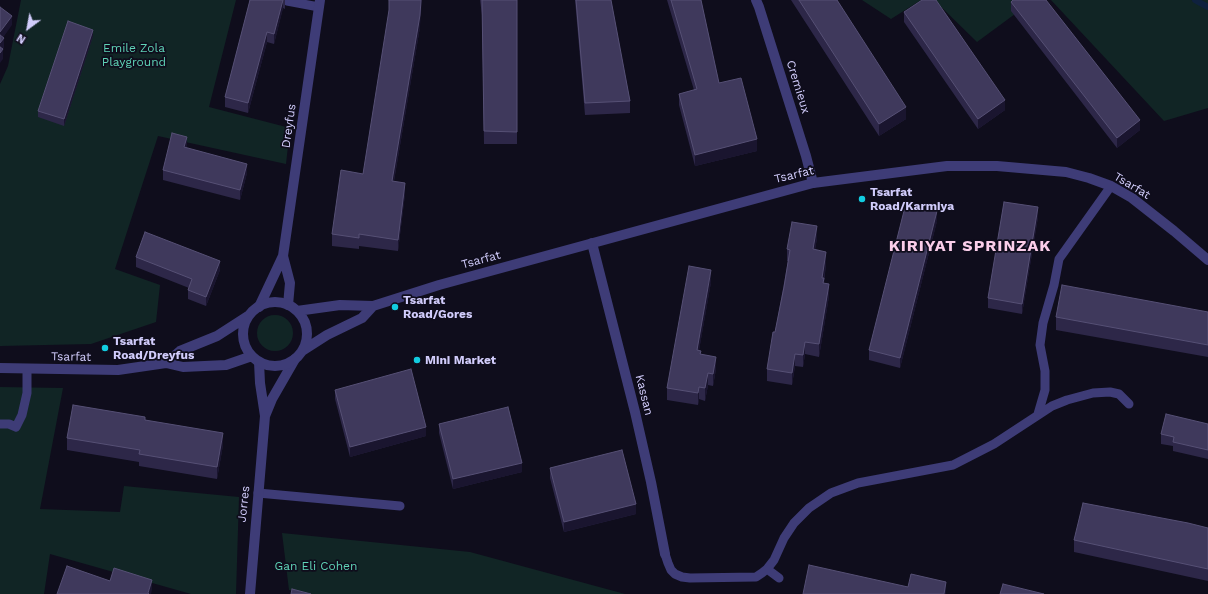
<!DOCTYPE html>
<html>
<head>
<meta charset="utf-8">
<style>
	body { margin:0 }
	#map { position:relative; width:1208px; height:594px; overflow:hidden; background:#0f0d1c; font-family:"Work Sans",sans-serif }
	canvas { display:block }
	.north { position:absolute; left:8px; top:8px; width:40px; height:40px; -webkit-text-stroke:3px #0f0d1c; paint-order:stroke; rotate:212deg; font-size:11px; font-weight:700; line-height:16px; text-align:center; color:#d1ccfb }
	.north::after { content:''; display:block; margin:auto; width:14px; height:18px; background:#d1ccfb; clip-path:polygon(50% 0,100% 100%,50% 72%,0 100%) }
</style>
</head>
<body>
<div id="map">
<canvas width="1208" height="594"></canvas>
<div class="north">N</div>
</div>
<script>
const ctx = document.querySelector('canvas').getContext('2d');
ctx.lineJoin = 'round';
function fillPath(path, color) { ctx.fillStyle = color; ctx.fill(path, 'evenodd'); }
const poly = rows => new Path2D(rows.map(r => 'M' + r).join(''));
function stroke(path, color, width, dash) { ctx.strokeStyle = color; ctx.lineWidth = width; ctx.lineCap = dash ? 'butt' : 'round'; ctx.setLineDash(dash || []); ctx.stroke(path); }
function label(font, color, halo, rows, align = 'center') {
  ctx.font = font + ' "Work Sans",sans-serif'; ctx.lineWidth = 3.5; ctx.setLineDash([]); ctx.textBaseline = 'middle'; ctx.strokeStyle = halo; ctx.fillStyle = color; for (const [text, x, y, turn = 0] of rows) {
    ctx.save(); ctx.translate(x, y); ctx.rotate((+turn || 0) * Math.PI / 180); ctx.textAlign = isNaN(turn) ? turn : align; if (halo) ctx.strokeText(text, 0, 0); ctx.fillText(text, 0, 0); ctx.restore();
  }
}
fillPath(poly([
	[21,0,236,0,209,107,290,128,286,164,158,136,115,269,160,285,156,322,91,344,0,346,0,84,8,66],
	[862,0,921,0,891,19],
	[934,0,1034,0,977,42],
	[1051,0,1208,0,1208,108,1164,121],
	'257 333a18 18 0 1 1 36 0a18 18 0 1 1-36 0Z',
	[0,387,63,388,40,509,120,512,124,486,239,497,236,594,191,594,50,554,44,594,0,594],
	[282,533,470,552,625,594,308,594,289,590]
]), '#112525');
stroke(poly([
	[1195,0,1208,7]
]), '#0f213e', 6);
stroke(poly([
	[287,1,319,7],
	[1038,414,1045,390,1045,371,1040,345,1043,323,1054,285,1059,259,1111,186],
	[0,424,9,424,16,427,22,415,27,393,27,369],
	[258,493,400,506],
	[665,554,668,563,671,570,675,574,682,577,690,578,756,577,762,573,767,569,774,560,784,538,794,523,809,508,831,493,858,483,953,465,994,444,1052,406,1067,400,1093,393,1110,392,1119,394,1129,404],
	[767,569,779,578]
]), '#3e3c77', 9);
stroke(poly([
	[756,0,759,7,806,156,813,183],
	[592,243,635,412,651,482,665,554],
	[283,256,290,283,288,305],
	[259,307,283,256,320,0],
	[265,416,272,399,295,359],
	[250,594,265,416,260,383,259,362]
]), '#3e3c77', 10);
stroke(poly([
	'243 334a32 32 0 1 1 64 0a32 32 0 1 1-64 0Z',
	[297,311,340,305,373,306,439,285,813,183,947,166,997,166,1066,172,1089,178,1111,186,1132,198,1174,231,1208,260],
	[302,351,327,335,362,318,373,306],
	[166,363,180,351,217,336,248,316],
	[0,368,118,370,166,363,183,367,226,365,252,356]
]), '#3e3c77', 10);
fillPath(poly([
	[250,0,285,0,285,9,283,8,274,44,267,42,248,113,225,107,225,97],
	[480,0,517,0,517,144,484,144,482,15],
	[575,0,611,0,630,101,630,113,585,115],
	[667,0,701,0,719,83,757,151,695,166,679,105,679,94,694,90],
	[791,0,837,0,906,119,879,136],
	[1011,2,1140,130,1117,148,1011,11],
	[904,12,1005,110,978,129,904,22],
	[420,27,394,181,405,194,398,251,359,246,359,249,332,246,332,234,363,174],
	[93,36,64,126,38,117,38,111],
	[187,146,186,148,247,173,240,200,163,180,163,170],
	[1038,217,1022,314,988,308,988,298],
	[937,221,900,368,869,360,869,350],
	[817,238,815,250,826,264,824,283,829,296,819,357,805,354,803,367,795,366,792,385,767,381,767,369,775,332,788,261,787,261,787,249],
	[136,257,220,270,206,306,188,299,188,290,189,288,136,267],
	[711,282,699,350,701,354,716,369,713,386,708,385,705,401,699,399,698,405,667,400,667,388],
	[1208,312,1208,357,1056,330,1056,317],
	[335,390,426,436,350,457,335,399],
	[145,420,223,445,217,479,139,466,139,462,67,450,67,438],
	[439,424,522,472,453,489,439,433],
	[1208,424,1208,459,1173,451,1173,446,1161,444,1161,434],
	[550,468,636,514,564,532,550,478],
	[1208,528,1208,581,1074,552,1074,540]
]), '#2d2748');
fillPath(poly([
	[283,0,283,8,274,44,274,34],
	[421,0,422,0,420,27,392,192,392,181],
	[12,16,12,25,0,42,0,32],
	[93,30,93,36,64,126,64,119],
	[267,32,267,42,248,113,248,103],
	[4,38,4,48,0,53,0,43],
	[3,49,3,59,0,63,0,53],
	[1005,100,1005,110,978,129,978,119],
	[906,107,906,119,879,136,879,124],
	[1140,120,1140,130,1117,148,1117,138],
	[187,137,187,146,184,157,184,147],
	[757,139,757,151,695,166,695,155],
	[247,164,247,173,240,200,240,190],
	[405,183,405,194,398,251,398,240],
	[1038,207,1038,217,1022,314,1022,304],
	[937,211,937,221,900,368,900,358],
	[817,226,817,238,813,261,813,249],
	[826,252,826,264,824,279,824,291,822,278],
	[220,261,220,270,206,306,206,297],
	[711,270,711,282,697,362,697,350],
	[829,284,829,296,819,357,819,344],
	[805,342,805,354,803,367,803,355],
	[795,354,795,366,792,385,792,373],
	[716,357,716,369,713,386,713,374],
	[708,373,708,385,705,401,705,388],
	[699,387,699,399,698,405,698,393],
	[426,427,426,436,350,457,350,447],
	[223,433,223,445,217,479,217,467],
	[522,463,522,472,453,489,453,479],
	[636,504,636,514,564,532,564,522],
	[152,580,152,590,151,594,148,594],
	[946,582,946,594,944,594]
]), '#1a152f');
const building = poly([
	[250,0,283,0,274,34,267,32,248,103,225,97,250,0],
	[389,0,421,0,420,15,392,181,405,183,398,240,359,234,359,238,332,234,341,170,363,174,389,10,389,0],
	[482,0,517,0,517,132,484,131,482,0],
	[576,0,611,0,630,101,585,103,576,0],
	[671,0,701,0,719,83,741,78,757,139,695,155,679,94,697,89,671,0],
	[799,0,837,0,906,107,879,124,799,0],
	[922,0,936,0,1005,100,978,119,904,12,922,0],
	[1013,0,1046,0,1140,120,1117,138,1011,2,1013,0],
	[0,7,12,16,0,32,0,7],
	[68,21,93,30,64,119,38,111,68,21],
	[0,35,4,38,0,43,0,35],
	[0,47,3,49,0,53,0,47],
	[172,133,187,137,184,147,247,164,240,190,163,170,172,133],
	[1004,202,1038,207,1022,304,988,298,1004,202],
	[906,203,937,211,900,358,869,350,906,203],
	[792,222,817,226,813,249,826,252,822,278,824,278,823,283,829,284,819,344,805,342,803,355,795,354,792,373,767,369,773,332,775,332,784,287,790,250,787,249,792,222],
	[145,232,220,261,206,297,188,290,192,279,136,257,145,232],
	[689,266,711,270,697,350,701,351,700,354,716,357,713,374,708,373,705,388,699,387,698,393,667,388,689,266],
	[1062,285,1208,312,1208,345,1056,317,1062,285],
	[411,369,426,427,350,447,335,390,411,369],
	[73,405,145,417,145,420,223,433,217,467,139,454,140,450,67,438,73,405],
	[508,407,522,463,453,479,439,424,508,407],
	[1166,414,1208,424,1208,450,1173,442,1174,437,1161,434,1166,414],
	[622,450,636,504,564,522,550,468,622,450],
	[1083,503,1188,523,1208,528,1208,569,1074,540,1083,503],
	[809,565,908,587,911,574,946,582,944,594,803,594,809,565],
	[67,566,110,581,114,568,152,580,148,593,149,594,57,594,67,566],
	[1003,584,1044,594,1000,594,1003,584],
	[292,589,311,594,291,594,292,589]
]);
fillPath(building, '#3f395c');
stroke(building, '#565075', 1);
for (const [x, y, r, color] of [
	[862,199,4,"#12cce1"],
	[395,307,4,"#12cce1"],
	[105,348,4,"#12cce1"],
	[417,360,4,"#12cce1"]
]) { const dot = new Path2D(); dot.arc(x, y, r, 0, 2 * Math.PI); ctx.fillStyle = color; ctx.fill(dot); stroke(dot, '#0f0d1c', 1.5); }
label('12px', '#5fd4b7', '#0f0d1c', [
	["Emile Zola",134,48],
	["Playground",134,62],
	["Gan Eli Cohen",316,566]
]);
label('12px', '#d1ccfb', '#0f0d1c', [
	["Cremieux",798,87,73],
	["Dreyfus",289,126,-82],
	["Tsarfat",794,175,-13],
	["Tsarfat",1132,186,31],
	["Tsarfat",481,260,-15],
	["Tsarfat",71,357,1],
	["Kassan",644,395,76],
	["Jorres",244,504,-84]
]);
label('bold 12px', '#d1ccfb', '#0f0d1c', [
	["Tsarfat",870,192],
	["Road/Karmiya",870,206],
	["Tsarfat",403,300],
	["Road/Gores",403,314],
	["Tsarfat",113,341],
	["Road/Dreyfus",113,355],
	["Mini Market",425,360]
], 'left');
ctx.letterSpacing = '1px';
label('bold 16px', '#fbceea', '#0f0d1c', [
	["KIRIYAT SPRINZAK",970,246]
]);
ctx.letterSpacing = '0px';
</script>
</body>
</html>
